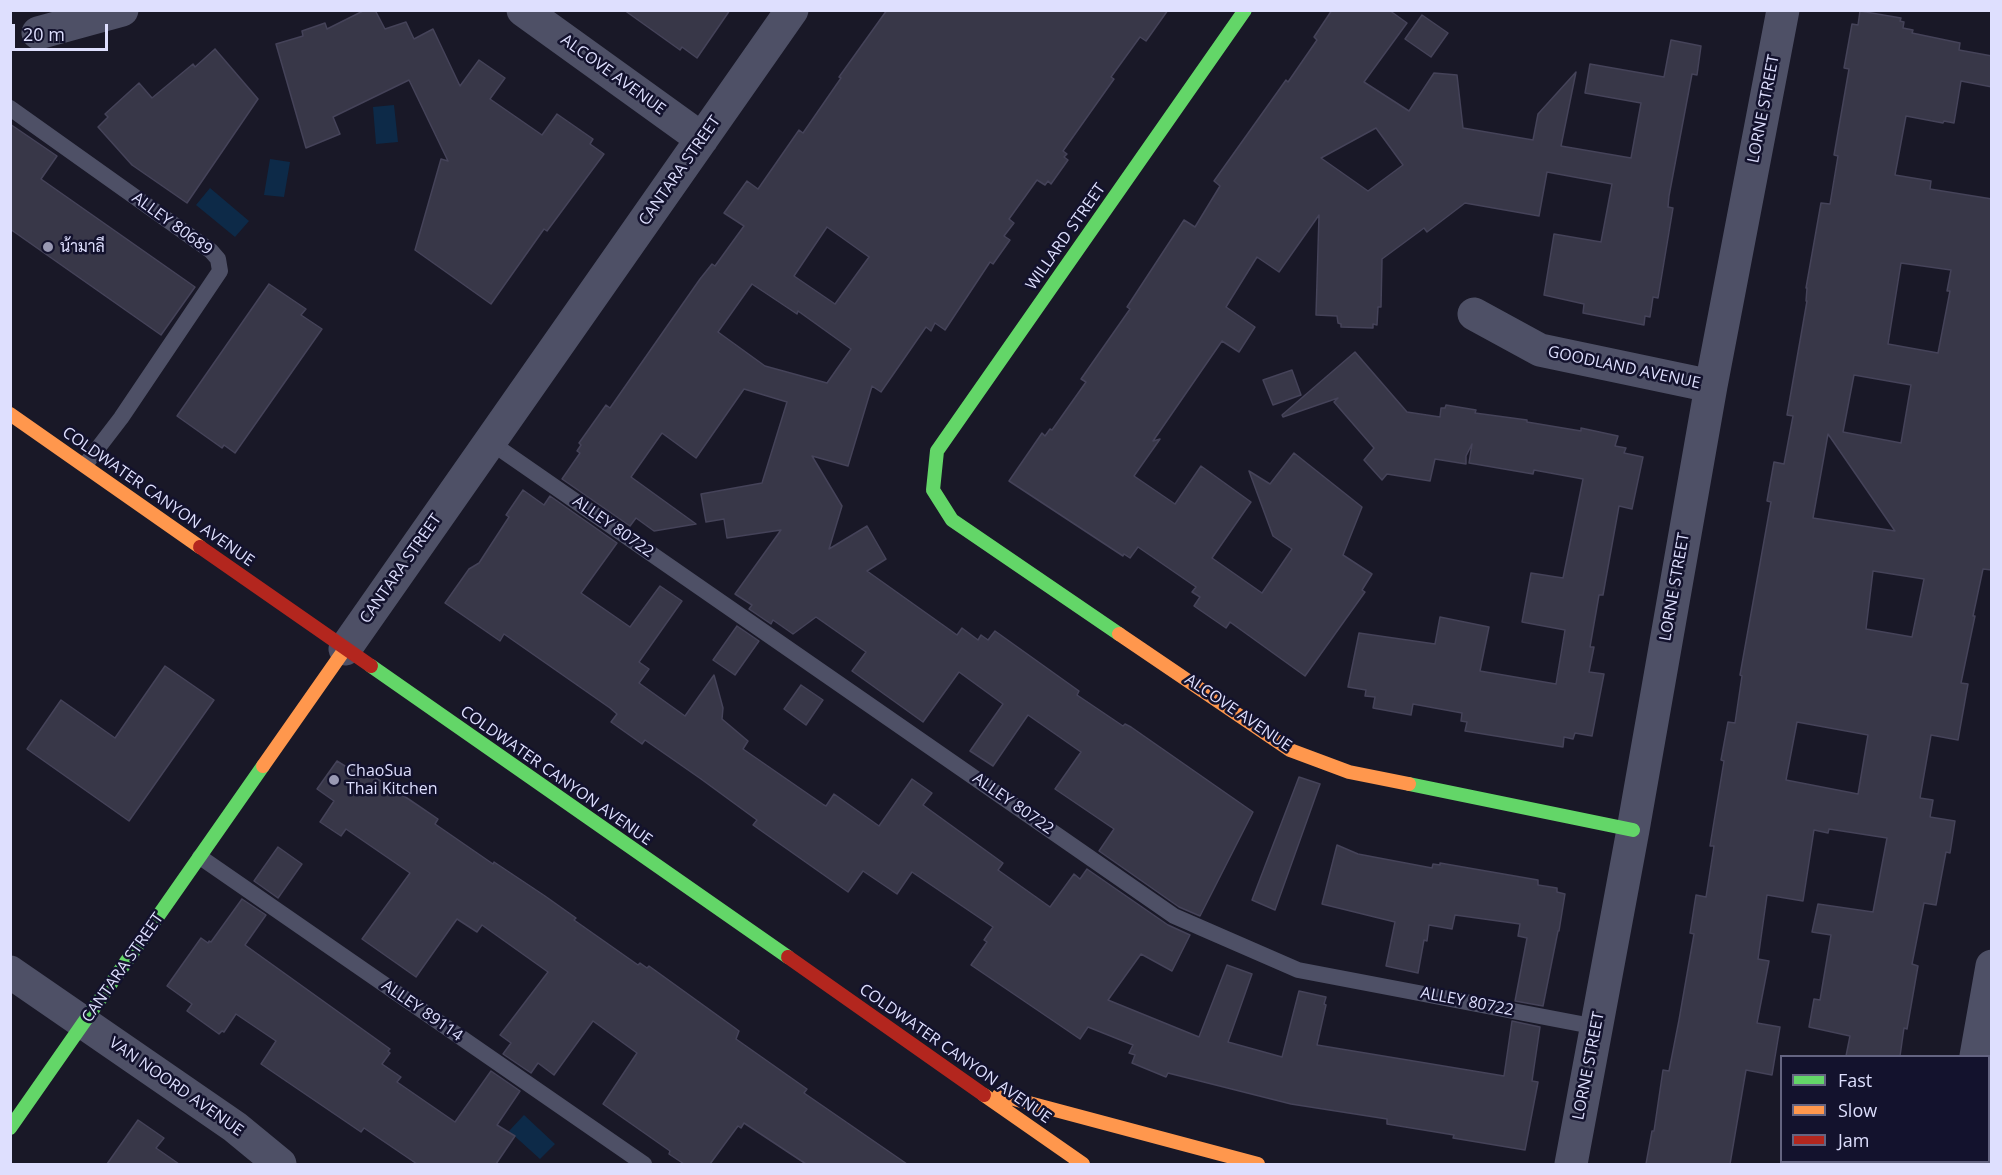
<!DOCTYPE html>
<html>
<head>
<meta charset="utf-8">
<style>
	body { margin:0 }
	#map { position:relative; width:2002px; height:1175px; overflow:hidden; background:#191827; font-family:"Open Sans",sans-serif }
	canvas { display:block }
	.frame { position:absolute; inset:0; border:12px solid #dedffe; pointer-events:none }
	.legend { position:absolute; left:1780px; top:1055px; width:210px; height:108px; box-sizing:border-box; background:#13122d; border:2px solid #646481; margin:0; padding:8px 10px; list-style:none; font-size:18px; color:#dedffe }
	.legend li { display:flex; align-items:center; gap:12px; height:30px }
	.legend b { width:30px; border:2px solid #646481 }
	.scale { position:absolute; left:12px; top:24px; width:96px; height:27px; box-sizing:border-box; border:3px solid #dedffe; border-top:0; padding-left:8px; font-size:18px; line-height:21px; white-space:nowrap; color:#dedffe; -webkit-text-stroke:4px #13122d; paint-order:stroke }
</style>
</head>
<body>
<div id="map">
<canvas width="2002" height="1175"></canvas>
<div class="frame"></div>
<ul class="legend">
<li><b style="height:8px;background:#63d668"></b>Fast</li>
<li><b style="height:8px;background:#ff974d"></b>Slow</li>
<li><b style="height:8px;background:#b3261e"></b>Jam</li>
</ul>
<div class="scale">20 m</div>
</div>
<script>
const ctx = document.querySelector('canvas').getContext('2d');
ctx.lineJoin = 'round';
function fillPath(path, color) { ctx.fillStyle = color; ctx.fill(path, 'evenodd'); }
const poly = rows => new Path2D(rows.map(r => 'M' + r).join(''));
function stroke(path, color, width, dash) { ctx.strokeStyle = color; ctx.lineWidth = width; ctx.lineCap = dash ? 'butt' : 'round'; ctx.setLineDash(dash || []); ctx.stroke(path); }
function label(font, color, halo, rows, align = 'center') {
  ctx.font = font + ' "Open Sans",Sarabun,sans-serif'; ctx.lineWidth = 5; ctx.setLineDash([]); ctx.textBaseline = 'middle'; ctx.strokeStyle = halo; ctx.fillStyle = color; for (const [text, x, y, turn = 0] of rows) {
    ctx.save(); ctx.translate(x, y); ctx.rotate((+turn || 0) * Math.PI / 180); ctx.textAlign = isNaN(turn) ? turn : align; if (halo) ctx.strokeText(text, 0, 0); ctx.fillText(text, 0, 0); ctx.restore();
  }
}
fillPath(poly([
	[394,105,398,142,376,144,373,107],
	[270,159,290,162,284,197,264,195],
	[210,188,249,221,235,237,196,205],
	[524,1115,555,1144,540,1159,509,1131]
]), '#0d2a48');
const building = poly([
	[365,10,375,10,385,29,406,22,414,39,433,29,460,86,479,60,505,78,490,99,542,135,557,114,593,139,590,144,604,154,547,231,544,229,491,304,415,250,441,159,448,161,409,80,333,117,340,134,306,148,276,44,303,36,302,31,325,23,327,29,365,10],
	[624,10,730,10,697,58,682,47,680,50,624,10],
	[887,10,1168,10,1146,41,1140,37,1111,77,1114,79,1063,151,1067,154,1064,157,1068,160,1051,184,1048,181,1045,185,1037,180,1009,219,1014,223,1004,236,1010,240,993,264,990,262,945,330,935,323,931,331,926,327,881,392,872,386,848,466,812,456,842,506,829,549,867,526,886,559,867,571,957,635,962,628,978,640,981,635,988,640,995,631,1079,691,1077,695,1123,726,1125,724,1131,727,1253,812,1200,916,1179,907,1099,851,1114,829,1055,789,1081,752,1028,715,993,766,970,751,1003,704,959,672,923,722,852,671,866,652,816,617,793,634,773,620,771,624,749,609,752,605,735,594,781,530,727,538,724,519,706,522,701,494,762,483,787,402,744,389,696,458,662,433,631,477,696,524,654,531,636,518,630,526,562,479,580,453,577,451,581,445,579,443,606,405,610,408,700,279,712,264,715,266,744,226,724,213,747,181,758,189,799,130,803,133,841,78,839,77,887,10],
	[827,227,869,257,835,304,794,276,827,227],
	[752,284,797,314,798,311,851,349,827,383,765,366,718,332,752,284],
	[1332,10,1389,10,1407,23,1364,82,1409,111,1434,73,1457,75,1463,128,1533,140,1538,114,1576,72,1561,146,1631,158,1641,103,1585,93,1590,64,1664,77,1671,40,1701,46,1697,75,1692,74,1669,196,1668,207,1673,208,1658,298,1653,297,1650,317,1645,316,1644,325,1583,313,1584,304,1544,295,1554,234,1601,242,1612,184,1547,172,1539,216,1465,203,1427,232,1424,228,1382,259,1381,307,1378,307,1377,325,1373,324,1373,328,1341,327,1341,324,1338,323,1337,316,1316,315,1319,215,1279,272,1257,257,1226,307,1255,327,1239,352,1222,341,1153,441,1160,439,1134,476,1175,504,1201,466,1251,502,1212,558,1262,593,1292,549,1273,536,1249,471,1270,484,1294,453,1362,507,1343,555,1372,574,1362,590,1365,592,1305,676,1230,622,1226,628,1194,606,1200,597,1192,592,1196,587,1138,547,1130,558,1124,554,1123,556,1009,481,1042,433,1045,436,1050,429,1052,430,1086,382,1081,379,1130,309,1127,307,1184,220,1195,227,1220,186,1214,181,1286,80,1288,82,1317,40,1314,37,1332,10],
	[1376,128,1403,165,1368,191,1321,158,1376,128],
	[1860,11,1901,18,1900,21,1904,22,1903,28,1913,30,1912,33,1960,43,1959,50,1992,56,1992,87,1961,81,1954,123,1944,121,1943,123,1906,116,1895,175,1931,181,1930,189,1992,199,1992,570,1983,569,1973,616,1975,616,1961,683,1968,684,1958,740,1931,735,1920,798,1933,800,1930,817,1955,821,1950,853,1946,852,1936,905,1924,903,1912,964,1918,966,1907,1029,1904,1028,1900,1056,1846,1056,1850,1036,1809,1027,1814,999,1820,1000,1831,935,1812,932,1818,904,1873,912,1887,838,1829,829,1828,833,1814,830,1803,901,1767,895,1758,959,1769,961,1757,1023,1780,1027,1772,1075,1746,1070,1730,1164,1646,1164,1652,1131,1654,1131,1663,1070,1669,1071,1679,1020,1694,934,1690,933,1696,895,1706,897,1714,846,1710,846,1724,761,1721,760,1728,722,1735,723,1742,676,1740,675,1771,502,1767,501,1774,462,1784,464,1793,416,1787,415,1807,301,1806,301,1807,288,1806,288,1821,203,1830,204,1838,156,1834,155,1849,69,1844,68,1852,24,1858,25,1860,11],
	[1901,263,1951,270,1947,291,1950,291,1938,353,1888,344,1901,263],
	[1854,375,1911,385,1901,443,1843,432,1854,375],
	[1828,434,1895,531,1813,518,1828,434],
	[1873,571,1924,579,1912,637,1866,629,1873,571],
	[1797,722,1868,735,1858,794,1786,780,1797,722],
	[1422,15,1448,33,1431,57,1405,39,1422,15],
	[215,49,258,99,187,203,132,165,98,127,108,117,105,114,139,83,152,98,193,64,195,67,215,49],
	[10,124,57,156,41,179,195,287,161,335,10,229,10,124],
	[269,284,306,309,301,315,322,329,235,453,224,445,222,448,177,416,269,284],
	[1355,352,1407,412,1440,417,1441,408,1445,408,1446,405,1476,410,1475,413,1527,420,1527,422,1581,431,1581,428,1618,436,1615,446,1626,448,1624,453,1643,457,1632,509,1619,506,1603,595,1599,595,1590,647,1594,647,1589,672,1604,674,1592,736,1575,733,1573,739,1564,737,1563,747,1465,731,1467,722,1461,721,1462,713,1413,704,1411,715,1373,708,1375,697,1365,696,1366,690,1348,687,1359,633,1435,644,1440,617,1489,627,1480,671,1556,684,1565,630,1522,622,1531,573,1563,578,1583,479,1534,470,1533,474,1469,463,1472,444,1466,456,1466,464,1435,459,1430,481,1387,474,1382,480,1364,460,1374,448,1334,402,1338,398,1283,417,1282,415,1355,352],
	[1292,370,1301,395,1273,405,1263,380,1292,370],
	[523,490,544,505,550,496,617,543,581,593,630,627,660,586,682,601,639,662,649,669,639,683,685,716,714,675,723,708,722,719,748,741,743,749,824,805,826,806,834,794,879,826,912,779,932,793,923,805,1003,863,998,870,1050,907,1074,874,1080,879,1087,869,1168,925,1190,935,1172,971,1141,954,1108,1000,1199,1037,1227,965,1252,974,1228,1042,1282,1057,1299,991,1326,997,1324,1004,1326,1005,1317,1045,1504,1076,1512,1021,1540,1027,1532,1081,1538,1082,1525,1150,1453,1138,1454,1135,1387,1124,1387,1119,1291,1104,1168,1073,1166,1077,1132,1063,1135,1055,1129,1053,1133,1045,1088,1027,1080,1039,971,965,987,942,984,940,993,927,912,872,897,894,863,871,848,892,753,825,757,820,701,779,645,740,642,744,611,722,617,714,610,708,504,634,500,641,445,603,469,569,479,563,509,517,506,515,523,490],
	[737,626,759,641,735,675,713,660,737,626],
	[165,666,214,700,129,821,27,749,61,700,115,738,165,666],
	[801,685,823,700,806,725,784,709,801,685],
	[337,761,353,771,356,765,410,800,438,819,435,824,493,864,494,862,545,896,576,918,574,920,638,965,640,963,647,968,649,966,735,1028,739,1031,736,1039,807,1089,804,1093,907,1164,806,1164,744,1123,741,1128,738,1126,710,1164,684,1164,669,1154,670,1151,603,1104,637,1053,593,1021,554,1075,538,1063,531,1073,503,1054,511,1043,500,1035,548,972,482,925,477,932,457,919,416,977,362,939,410,873,346,829,341,836,320,822,334,801,317,789,337,761],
	[1299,777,1320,784,1275,910,1252,900,1299,777],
	[1337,845,1358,854,1432,868,1433,864,1440,865,1440,863,1538,880,1538,885,1557,888,1557,892,1565,894,1559,931,1558,931,1543,1006,1515,1001,1527,938,1518,936,1520,924,1455,915,1452,929,1429,925,1427,941,1424,940,1418,973,1386,966,1395,922,1322,904,1337,845],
	[278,847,302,864,278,898,254,881,278,847],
	[242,899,266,915,245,945,390,1049,388,1051,390,1053,382,1064,401,1077,397,1082,455,1122,491,1071,520,1091,497,1125,515,1136,496,1164,417,1164,364,1128,361,1132,261,1064,276,1041,236,1014,224,1032,222,1031,219,1034,187,1011,192,1004,167,986,201,938,208,943,209,941,211,942,242,899],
	[138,1120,164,1138,156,1148,179,1164,107,1164,138,1120]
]);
fillPath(building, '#383748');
stroke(building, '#454359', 1.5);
stroke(poly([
	[10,108,211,251,218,259,220,271,121,418,85,465],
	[490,442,1174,916,1298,970,1597,1027],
	[200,857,644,1164]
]), '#4e5066', 16);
stroke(poly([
	[523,10,702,139],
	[38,33,122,10],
	[1474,314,1540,350,1711,386],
	[345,649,792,10],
	[10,972,235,1127,280,1164],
	[1976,1056,1992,966],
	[1571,1164,1633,830,1711,386,1783,10],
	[1958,1164,1958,1162]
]), '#4e5066', 33);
stroke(poly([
	[1119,634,952,520,933,490,937,451,1245,10],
	[371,666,788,957],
	[1409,784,1633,830],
	[10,1128,263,766]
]), '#63d668', 14);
stroke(poly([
	[10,414,200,547],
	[1119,634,1290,750,1349,772,1409,784],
	[263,766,345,649],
	[984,1095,1083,1164],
	[999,1095,1258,1164]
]), '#ff974d', 14);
stroke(poly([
	[200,547,371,666],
	[788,957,984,1095]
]), '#b3261e', 14);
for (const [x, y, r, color] of [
	[48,247,6,"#9999b3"],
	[334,780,6,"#9999b3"]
]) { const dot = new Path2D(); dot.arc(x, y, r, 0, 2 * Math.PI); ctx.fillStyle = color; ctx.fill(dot); stroke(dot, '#13122d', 2); }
label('16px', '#dedffe', '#13122d', [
	["ALCOVE AVENUE",613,75,36],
	["LORNE STREET",1764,109,-79],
	["CANTARA STREET",680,171,-55],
	["ALLEY 80689",172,224,36],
	["WILLARD STREET",1066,237,-55],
	["GOODLAND AVENUE",1624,368,12],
	["COLDWATER CANYON AVENUE",158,497,35],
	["ALLEY 80722",613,527,35],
	["CANTARA STREET",401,569,-55],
	["LORNE STREET",1675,587,-80],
	["ALCOVE AVENUE",1238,713,34],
	["COLDWATER CANYON AVENUE",556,776,35],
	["ALLEY 80722",1013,804,35],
	["CANTARA STREET",123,968,-55],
	["ALLEY 80722",1467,1002,11],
	["ALLEY 89114",422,1011,35],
	["COLDWATER CANYON AVENUE",955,1054,35],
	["LORNE STREET",1589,1066,-79],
	["VAN NOORD AVENUE",176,1087,35]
]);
label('16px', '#dedffe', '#13122d', [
	["น้ามาลี",60,247],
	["ChaoSua",346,771],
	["Thai Kitchen",346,789]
], 'left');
</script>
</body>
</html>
